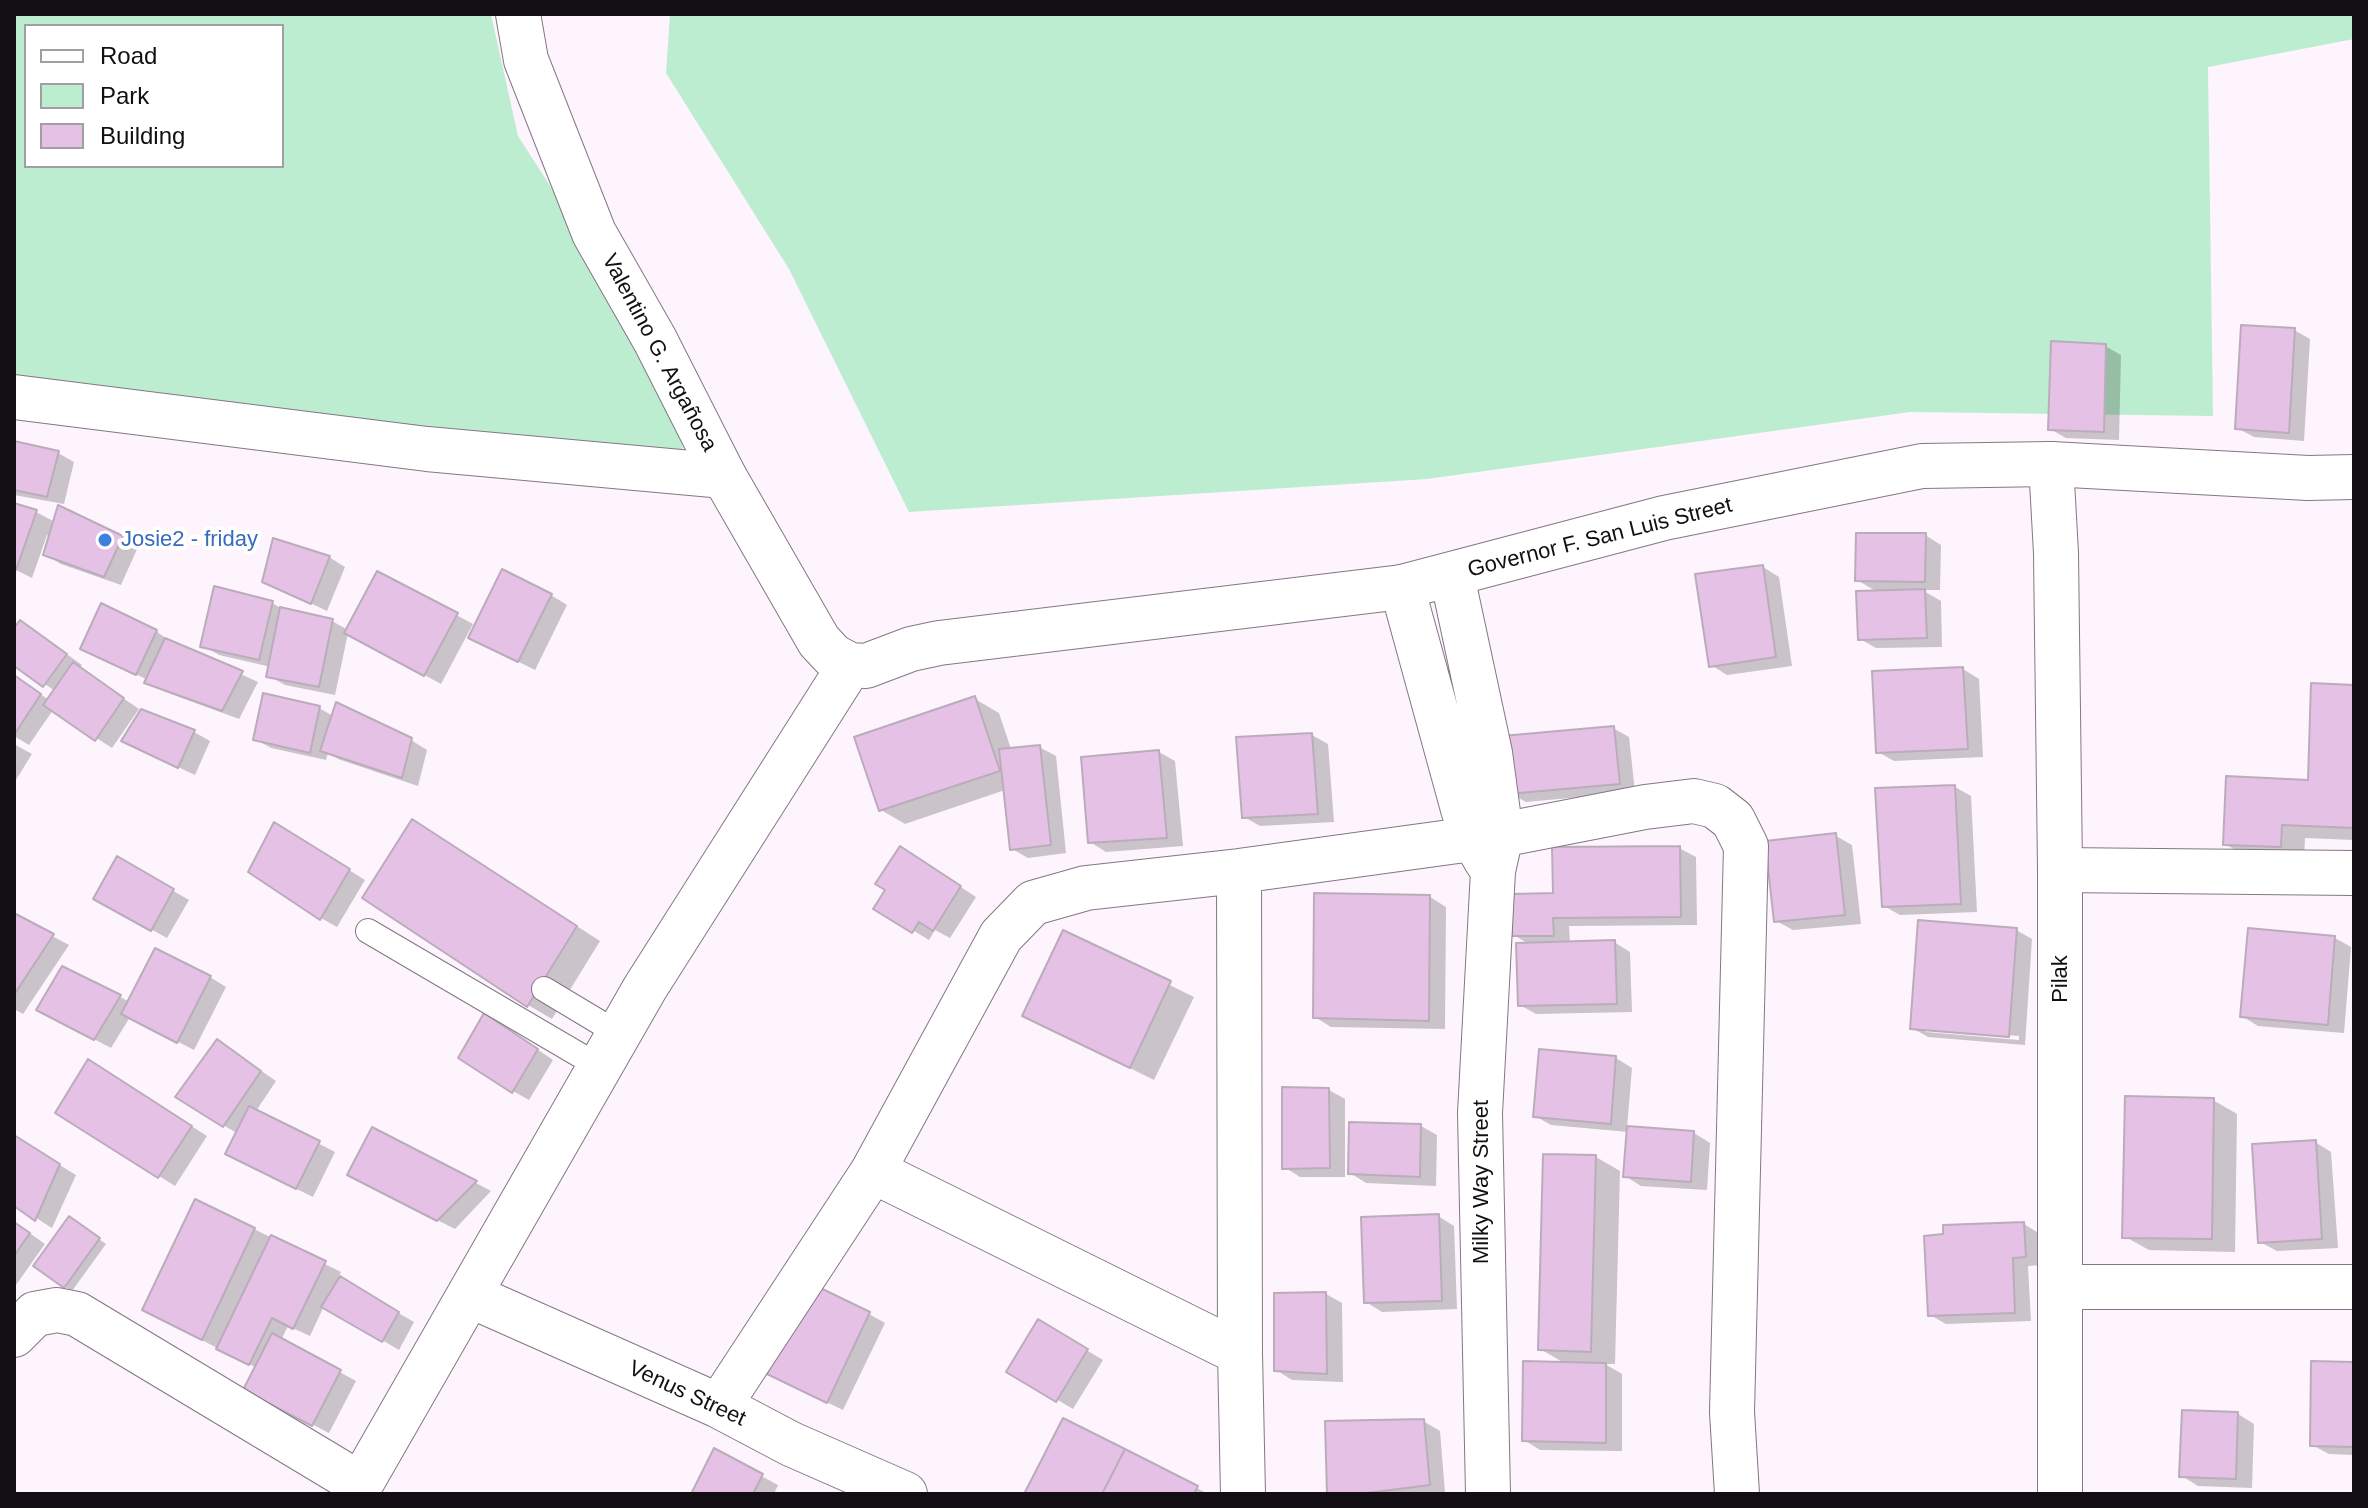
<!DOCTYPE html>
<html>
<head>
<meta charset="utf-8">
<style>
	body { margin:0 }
	#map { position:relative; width:2368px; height:1508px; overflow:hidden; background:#fdf4fd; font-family:Arial,sans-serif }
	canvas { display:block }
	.frame { position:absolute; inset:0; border:16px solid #130e13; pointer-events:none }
	.legend { position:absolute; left:24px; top:24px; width:260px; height:144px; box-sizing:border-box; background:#fff; border:2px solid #a19fa1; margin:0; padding:10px 14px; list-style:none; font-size:24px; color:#130e13 }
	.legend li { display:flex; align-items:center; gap:16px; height:40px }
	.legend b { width:40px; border:2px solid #a19fa1 }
</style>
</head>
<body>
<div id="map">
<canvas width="2368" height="1508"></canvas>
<div class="frame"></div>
<ul class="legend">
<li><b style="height:10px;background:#fff"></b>Road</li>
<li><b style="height:22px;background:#bdedd1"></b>Park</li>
<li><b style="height:22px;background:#e6c1e6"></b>Building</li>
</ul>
</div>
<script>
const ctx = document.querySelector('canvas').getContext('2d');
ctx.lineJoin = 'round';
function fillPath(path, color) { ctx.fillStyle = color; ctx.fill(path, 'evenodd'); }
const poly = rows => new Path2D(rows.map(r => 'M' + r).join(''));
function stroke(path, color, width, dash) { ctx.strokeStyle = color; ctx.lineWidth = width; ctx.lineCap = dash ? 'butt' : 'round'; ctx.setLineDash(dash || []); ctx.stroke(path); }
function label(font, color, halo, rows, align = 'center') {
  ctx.font = font + ' Arial,sans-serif'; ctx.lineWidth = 8; ctx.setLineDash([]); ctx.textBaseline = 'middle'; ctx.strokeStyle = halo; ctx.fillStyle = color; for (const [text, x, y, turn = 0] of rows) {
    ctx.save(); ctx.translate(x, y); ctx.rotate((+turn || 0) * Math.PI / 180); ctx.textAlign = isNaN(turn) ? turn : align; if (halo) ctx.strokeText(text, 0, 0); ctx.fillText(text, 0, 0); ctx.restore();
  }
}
fillPath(poly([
	[14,14,491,14,518,136,643,330,683,448,656,468,14,388],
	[26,26,282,26,282,166,26,166],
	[670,14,2354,14,2354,39,2208,67,2213,416,1910,412,1427,479,909,512,789,269,666,73]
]), '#bdedd1');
fillPath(poly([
	[2294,330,2310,339,2304,441,2254,437,2237,428],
	[2105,346,2121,355,2119,440,2066,438,2050,429],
	[14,443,58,453,74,462,64,504,14,495],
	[14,505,36,512,55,522,59,508,138,547,121,585,61,564,45,554,51,536,47,535,32,578,14,569],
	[1925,535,1941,545,1940,590,1922,590,1941,601,1942,647,1876,648,1860,639,1879,593,1857,580],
	[329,557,345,567,327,611,264,581],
	[1763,567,1779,577,1792,666,1727,675,1711,665],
	[378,573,473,624,441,684,348,633,335,695,285,685,269,676,271,667,219,655,203,646,272,603,286,611,332,621,348,630],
	[551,595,567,605,535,670,487,646],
	[156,631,171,642,258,682,239,719,163,691,148,680,99,657],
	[14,632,36,632,82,665,79,668,139,709,112,748,53,710,29,745,14,736,14,676,49,700,55,691,14,663],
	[1963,669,1979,679,1983,757,1894,761,1878,752],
	[2354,687,2354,840,2305,838,2304,860,2249,858,2225,844,2310,782],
	[975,699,999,713,1011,749,1039,747,1056,756,1066,853,1028,858,1012,849,1005,790,905,824,881,810],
	[319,708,333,716,411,740,427,750,418,786,338,759,328,753,326,760,271,748,255,739],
	[1613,728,1629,737,1635,792,1526,802,1510,793],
	[194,732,210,741,195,775,140,749],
	[1312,735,1328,744,1334,822,1260,826,1244,817],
	[14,744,32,754,14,783],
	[1159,752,1175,761,1183,846,1106,852,1090,842],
	[1955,787,1971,796,1977,912,1900,915,1884,906],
	[291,834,365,880,337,927,321,918],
	[437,836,600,941,552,1019,528,1005],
	[1836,836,1852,845,1861,924,1793,930,1776,921],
	[1679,848,1696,857,1697,925,1569,926,1570,944,1614,942,1630,952,1632,1012,1536,1014,1520,1005,1530,945,1514,935,1555,895],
	[916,858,976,897,950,938,935,930,929,940,876,908],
	[118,859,189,900,167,938,96,899],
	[1430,897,1446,907,1445,1029,1331,1027,1315,1017],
	[14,916,69,945,23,1014,14,1009],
	[2016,930,2032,939,2025,1045,1928,1037,1912,1028],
	[1926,1028,2019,1036,2019,1040,1926,1032],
	[1064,933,1194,997,1154,1080,1024,1016],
	[2335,938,2351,947,2344,1033,2258,1026,2242,1016],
	[63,968,130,1002,210,977,226,987,194,1050,130,1017,111,1048,54,1018],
	[501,1025,553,1060,529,1100,513,1091],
	[218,1041,276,1081,256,1111,335,1152,313,1197,244,1163,238,1134,178,1097],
	[1616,1058,1632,1068,1627,1128,1694,1133,1710,1143,1707,1190,1641,1186,1625,1176,1628,1132,1551,1125,1535,1116],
	[105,1071,207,1136,175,1186,57,1112],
	[1329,1090,1345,1099,1345,1177,1300,1177,1284,1167],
	[2213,1100,2237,1114,2235,1252,2149,1250,2124,1236],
	[1421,1126,1437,1135,1436,1186,1366,1183,1350,1173],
	[373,1130,476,1183,491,1191,455,1229,366,1184],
	[14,1137,76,1175,52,1228,14,1204],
	[2315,1142,2331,1152,2338,1248,2277,1251,2260,1242],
	[1596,1157,1620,1171,1615,1364,1605,1364,1622,1374,1622,1451,1540,1450,1524,1440,1566,1364,1540,1349],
	[1438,1216,1454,1226,1457,1309,1382,1312,1366,1302],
	[14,1222,45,1244,16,1285,14,1284],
	[76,1223,106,1244,72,1291,65,1287],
	[2024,1224,2040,1234,2041,1265,2028,1266,2031,1321,1946,1324,1930,1315],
	[254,1229,341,1272,338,1278,414,1322,399,1350,324,1306,310,1336,288,1326,281,1340,356,1381,329,1433,262,1398,257,1368,160,1319],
	[1326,1294,1342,1303,1343,1382,1292,1380,1276,1370],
	[869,1314,885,1323,843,1410,785,1382],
	[1039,1322,1103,1360,1073,1409,1009,1371],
	[2354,1364,2354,1455,2329,1454,2312,1445],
	[2238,1414,2254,1424,2252,1488,2198,1486,2182,1476],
	[1423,1421,1440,1431,1445,1493,1329,1494],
	[715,1451,778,1485,774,1494,694,1494],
	[1197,1488,1208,1494,1027,1494]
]), '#0003');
const building = poly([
	[2241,325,2295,328,2289,433,2235,429,2241,325],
	[2051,341,2106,344,2104,432,2048,430,2051,341],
	[14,441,59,451,47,497,14,490,14,441],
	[14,503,37,510,16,570,14,569,14,503],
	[58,505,123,536,104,577,43,555,58,505],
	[1856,533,1926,533,1925,582,1855,581,1856,533],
	[273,538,330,556,311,604,262,582,273,538],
	[1763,565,1776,657,1709,667,1695,574,1763,565],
	[502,569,552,594,518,662,468,638,502,569],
	[377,571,458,613,424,676,344,633,377,571],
	[214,586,273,601,259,660,200,647,214,586],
	[1925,589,1927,638,1858,640,1856,591,1925,589],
	[101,603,157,630,136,675,80,649,101,603],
	[280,607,333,619,319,687,266,677,280,607],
	[20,620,67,654,43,687,14,666,14,628,20,620],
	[165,638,243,671,222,711,144,683,165,638],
	[73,662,124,698,95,741,43,705,73,662],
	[1963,667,1968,749,1876,753,1872,671,1963,667],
	[14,675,41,694,14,735,14,675],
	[2311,683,2354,685,2354,828,2282,825,2281,847,2223,845,2226,776,2308,780,2311,683],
	[263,693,320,706,310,753,253,740,263,693],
	[975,696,1000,771,879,811,854,737,975,696],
	[336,702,412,738,402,778,320,751,336,702],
	[141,709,195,730,178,768,121,741,141,709],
	[1614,726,1620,784,1508,794,1502,736,1614,726],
	[1312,733,1318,814,1242,818,1236,737,1312,733],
	[1040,745,1051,845,1010,850,999,749,1040,745],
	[1159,750,1167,838,1088,843,1081,757,1159,750],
	[1955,785,1961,904,1882,907,1875,788,1955,785],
	[412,819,577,926,527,1007,362,898,412,819],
	[274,822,350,869,320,920,248,872,274,822],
	[1836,833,1845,915,1774,922,1765,841,1836,833],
	[900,846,961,886,933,931,919,922,912,933,873,909,885,890,875,884,900,846],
	[1680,846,1681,917,1553,918,1554,936,1512,936,1511,894,1553,893,1552,847,1680,846],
	[117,856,174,889,151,931,93,899,117,856],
	[1314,893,1430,895,1429,1021,1313,1018,1314,893],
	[14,913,54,934,14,995,14,913],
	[1918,920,2017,928,2009,1037,1910,1029,1918,920],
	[2248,928,2335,936,2328,1025,2240,1017,2248,928],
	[1063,930,1171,981,1130,1068,1022,1016,1063,930],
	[1615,940,1617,1004,1518,1006,1516,943,1615,940],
	[155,948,211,976,177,1043,121,1014,155,948],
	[62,966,121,995,94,1040,36,1010,62,966],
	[484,1013,538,1049,512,1093,458,1058,484,1013],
	[217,1039,261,1071,223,1127,175,1097,217,1039],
	[1539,1049,1616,1056,1611,1124,1533,1117,1539,1049],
	[88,1059,192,1126,158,1178,55,1113,88,1059],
	[1282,1087,1329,1088,1330,1168,1282,1169,1282,1087],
	[2125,1096,2214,1098,2212,1239,2122,1238,2125,1096],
	[249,1106,320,1141,296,1189,225,1154,249,1106],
	[1349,1122,1421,1124,1420,1177,1348,1174,1349,1122],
	[1627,1126,1694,1131,1691,1182,1623,1177,1627,1126],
	[372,1127,477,1181,437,1221,347,1175,372,1127],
	[14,1135,60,1164,35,1221,14,1206,14,1135],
	[2316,1140,2322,1239,2258,1243,2252,1144,2316,1140],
	[1543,1154,1596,1155,1591,1352,1538,1350,1543,1154],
	[195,1199,255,1228,202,1340,142,1310,195,1199],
	[1439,1214,1442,1301,1364,1303,1361,1217,1439,1214],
	[69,1216,100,1238,64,1288,33,1266,69,1216],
	[14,1222,30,1233,14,1256,14,1222],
	[2024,1222,2026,1257,2013,1258,2015,1313,1928,1316,1924,1236,1943,1234,1943,1225,2024,1222],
	[271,1235,326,1261,293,1329,272,1318,249,1365,216,1349,271,1235],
	[340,1276,399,1312,382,1342,321,1307,340,1276],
	[810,1283,870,1312,827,1403,767,1374,810,1283],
	[1326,1292,1327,1374,1274,1371,1274,1293,1326,1292],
	[1038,1319,1088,1349,1056,1402,1006,1372,1038,1319],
	[272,1333,341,1370,312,1426,243,1390,272,1333],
	[1523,1361,1606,1363,1606,1443,1522,1441,1523,1361],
	[2311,1361,2354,1362,2354,1447,2310,1446,2311,1361],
	[2182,1410,2238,1412,2236,1479,2179,1477,2182,1410],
	[1063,1418,1125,1449,1102,1494,1024,1494,1063,1418],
	[1424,1419,1430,1485,1359,1494,1327,1494,1325,1421,1424,1419],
	[714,1448,763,1474,753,1494,691,1494,714,1448],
	[1125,1449,1198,1486,1194,1494,1102,1494,1125,1449]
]);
fillPath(building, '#e6c1e6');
stroke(building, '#baacba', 2);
const service = poly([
	[368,931,600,1067],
	[544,989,619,1034]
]);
const minor = poly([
	[14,397,427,449,724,476],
	[2051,464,2056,553,2060,870,2060,1494],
	[1452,576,1490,753,1501,835,1493,871,1480,1113,1488,1494],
	[1402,587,1463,809,1473,838,1487,862],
	[2060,870,2354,873],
	[1239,871,1240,1353,1243,1494],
	[873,1171,1240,1353],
	[2061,1287,2354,1287],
	[469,1295,719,1406,791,1444,905,1494],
	[14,1335,35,1314,57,1310,77,1314,360,1484],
	[719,1406,873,1171,1001,936,1033,903,1086,888,1239,871,1501,835,1645,807,1694,801,1715,806,1733,820,1746,846,1732,1412,1737,1494],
	[355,1494,645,988,850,665]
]);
const tertiary = poly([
	[518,14,526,60,594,233,655,340,724,476,819,641,833,656,850,665,866,666,911,649,939,643,1402,587,1664,518,1922,466,2051,464,2308,478,2354,477]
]);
stroke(service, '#847784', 26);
stroke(minor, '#847784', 46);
stroke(tertiary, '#847784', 46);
stroke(service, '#fff', 24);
stroke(minor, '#fff', 44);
stroke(tertiary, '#fff', 44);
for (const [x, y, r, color] of [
	[105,540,8,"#3f7fe0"]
]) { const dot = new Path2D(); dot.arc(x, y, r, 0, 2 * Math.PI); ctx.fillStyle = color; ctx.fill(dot); stroke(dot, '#fff', 3); }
label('22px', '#130e13', '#fff', [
	["Valentino G. Argañosa",659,353,62],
	["Governor F. San Luis Street",1600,538,-14],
	["Pilak",2061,979,-90],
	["Milky Way Street",1482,1182,-90],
	["Venus Street",687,1394,25]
]);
label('22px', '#366cbe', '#fff', [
	["Josie2 - friday",121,540]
], 'left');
</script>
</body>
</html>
